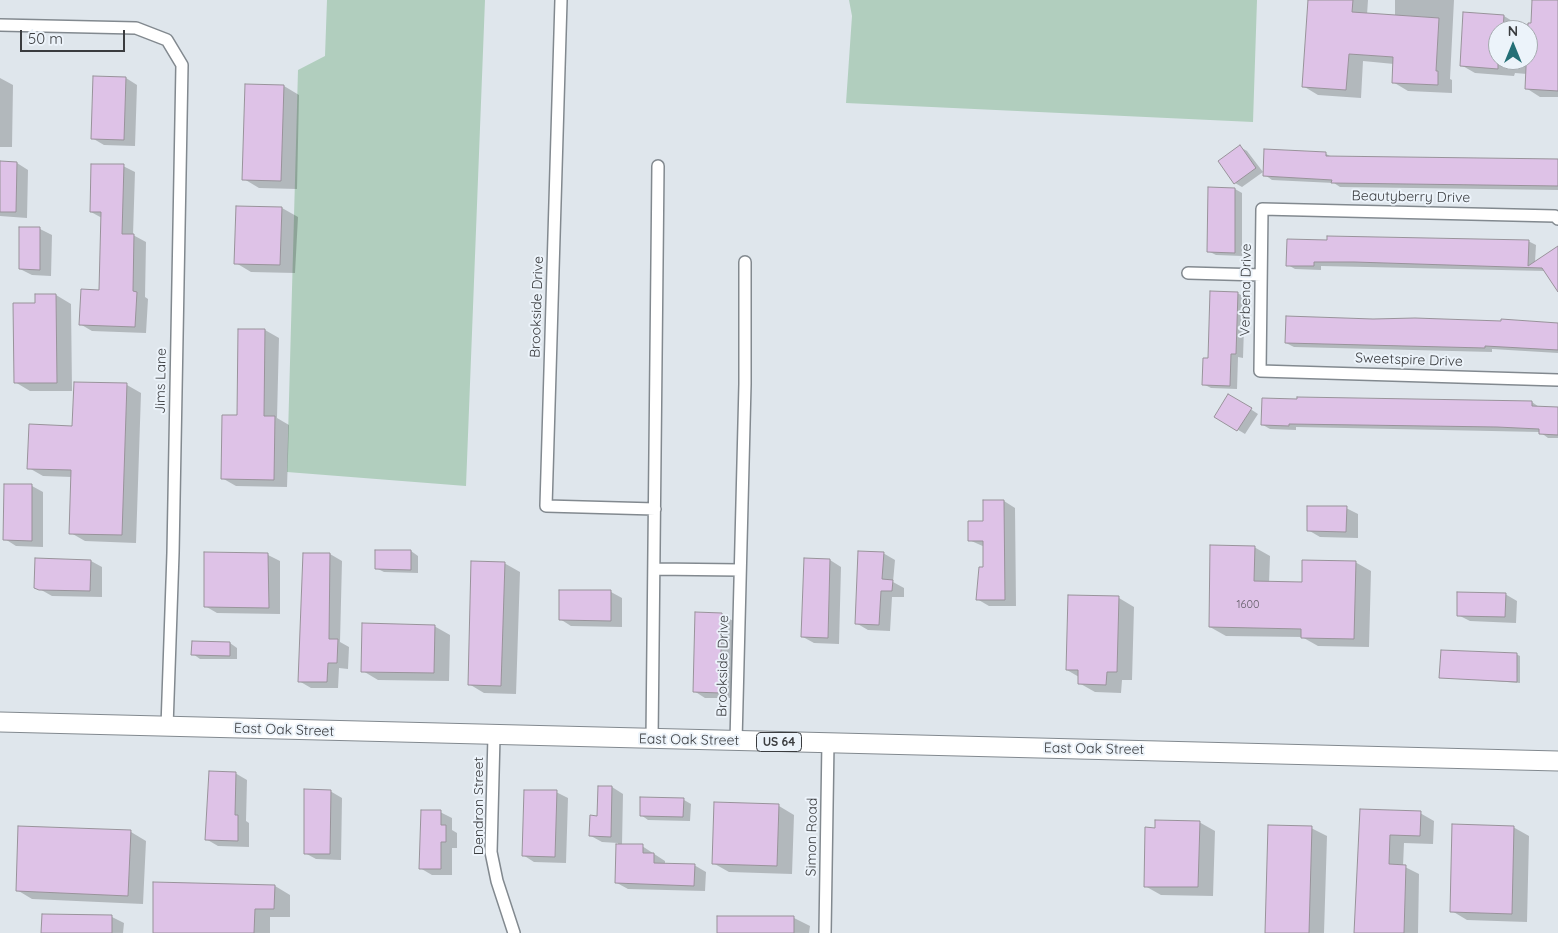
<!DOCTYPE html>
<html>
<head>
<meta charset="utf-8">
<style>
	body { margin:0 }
	#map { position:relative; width:1558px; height:933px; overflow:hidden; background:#dfe6ec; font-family:Quicksand,sans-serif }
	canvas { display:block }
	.north { position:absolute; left:1488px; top:20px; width:50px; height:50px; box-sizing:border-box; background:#ecf3fa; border:1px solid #a5aaaf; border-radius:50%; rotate:0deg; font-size:14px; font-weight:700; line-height:20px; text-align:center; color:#3a3c3f }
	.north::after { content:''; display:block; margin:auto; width:18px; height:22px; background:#246f76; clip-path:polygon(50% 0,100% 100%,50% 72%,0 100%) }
	.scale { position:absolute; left:20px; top:30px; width:105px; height:22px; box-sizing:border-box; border:2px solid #3a3c3f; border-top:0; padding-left:6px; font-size:15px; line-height:18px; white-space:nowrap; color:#3a3c3f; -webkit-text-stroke:4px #ecf3fa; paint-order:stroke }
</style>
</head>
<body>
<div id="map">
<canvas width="1558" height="933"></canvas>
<div class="north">N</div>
<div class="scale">50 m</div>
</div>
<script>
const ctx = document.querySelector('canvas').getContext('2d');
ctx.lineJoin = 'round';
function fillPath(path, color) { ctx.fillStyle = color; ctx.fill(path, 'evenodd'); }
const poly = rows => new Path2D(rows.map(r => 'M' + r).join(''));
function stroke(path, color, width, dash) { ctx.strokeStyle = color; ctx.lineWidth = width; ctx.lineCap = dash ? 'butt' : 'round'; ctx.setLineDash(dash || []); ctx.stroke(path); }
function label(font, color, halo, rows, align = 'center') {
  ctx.font = font + ' Quicksand,sans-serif'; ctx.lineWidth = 4; ctx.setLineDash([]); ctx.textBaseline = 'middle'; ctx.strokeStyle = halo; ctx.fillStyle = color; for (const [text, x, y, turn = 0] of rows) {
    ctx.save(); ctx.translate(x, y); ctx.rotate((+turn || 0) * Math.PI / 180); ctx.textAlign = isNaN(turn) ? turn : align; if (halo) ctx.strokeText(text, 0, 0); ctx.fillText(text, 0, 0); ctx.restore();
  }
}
fillPath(poly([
	[327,0,485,0,466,486,287,472,298,70,325,56],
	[849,0,1257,0,1253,122,846,103,852,16]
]), '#b1cebe');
fillPath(poly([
	[1310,0,1368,0,1367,15,1395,17,1395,0,1454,0,1450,79,1452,80,1452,93,1408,91,1393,82,1394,64,1363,61,1361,98,1318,95,1303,86],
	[1534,0,1558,0,1558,97,1540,97,1526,88,1527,74,1515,73,1514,76,1475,73,1461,65,1464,13,1504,16,1517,24,1533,24],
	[1498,30,1528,30,1528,60,1498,60],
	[0,78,13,85,12,147,0,147],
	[126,78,137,85,135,146,104,145,92,138],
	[284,86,299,95,297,189,259,188,244,179],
	[1240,147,1247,151,1263,172,1242,187,1235,183],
	[1326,154,1332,157,1558,160,1558,190,1340,187,1334,183,1272,180,1265,175],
	[0,163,17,163,28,170,27,218,0,216],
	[123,166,135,172,133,235,146,242,145,297,148,299,146,333,92,331,80,324,101,292,102,218,91,212],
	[1235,189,1242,193,1242,256,1216,255,1208,251],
	[238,207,282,208,298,217,295,273,251,272,236,263],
	[20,229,40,229,52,235,51,276,32,275,20,269],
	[1328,241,1528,241,1536,245,1535,262,1558,247,1558,285,1546,271,1321,266,1321,270,1295,269,1288,265],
	[1237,293,1245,297,1243,358,1238,357,1237,389,1211,388,1203,384,1209,359],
	[56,295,71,304,72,391,30,391,15,382],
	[1558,324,1558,353,1492,349,1492,352,1294,347,1286,343],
	[240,330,265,330,279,338,277,418,289,425,287,487,236,486,222,478,238,416],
	[75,383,127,385,141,393,136,543,85,541,71,533,72,477,43,476,29,468,73,427],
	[1229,395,1258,414,1245,434,1215,416],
	[1532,402,1539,407,1558,409,1558,438,1548,438,1540,432,1296,427,1296,430,1270,429,1263,425],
	[32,486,43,492,43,547,16,546,5,539],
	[1004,501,1015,508,1016,606,989,606,977,599,984,568,985,547,969,540],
	[1346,508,1358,514,1358,538,1320,537,1308,530],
	[1254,547,1270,556,1269,583,1303,583,1355,562,1371,571,1369,647,1318,646,1302,637,1226,636,1210,627],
	[411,551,418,556,418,573,384,572,376,568],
	[205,553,268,555,280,561,280,614,217,613,205,606],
	[883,553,895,560,893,582,904,588,904,597,892,597,890,631,868,630,856,623],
	[304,554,330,554,342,561,340,642,349,647,348,669,339,668,338,688,311,688,299,681],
	[830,560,841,567,839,644,814,643,803,637],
	[91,561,102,567,102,597,52,596,36,587],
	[504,563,520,572,516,694,484,693,469,684],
	[611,592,622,598,622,627,571,626,560,619],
	[1505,594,1517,601,1516,623,1470,621,1458,615],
	[1119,598,1134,607,1132,680,1122,680,1121,693,1095,692,1079,683,1079,677,1067,670],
	[722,614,733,621,731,698,705,698,694,691],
	[434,626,450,635,449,681,378,680,363,671],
	[230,643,237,648,237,659,200,659,193,654],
	[1516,654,1520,656,1520,683,1441,677],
	[235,773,247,780,246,821,249,823,249,847,218,846,206,839],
	[612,787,623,794,622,845,642,846,665,861,665,864,694,865,706,872,705,891,628,889,617,883,618,843,602,842,591,836],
	[330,791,342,798,341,860,316,859,305,853],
	[556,792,568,798,566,863,534,862,523,855],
	[684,800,691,804,690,821,648,820,641,815],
	[779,806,794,815,792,874,729,872,713,863],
	[1361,810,1420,813,1434,821,1433,844,1404,843,1403,866,1419,874,1418,933,1356,933],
	[440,812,452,818,452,830,457,833,457,848,452,848,452,875,432,875,420,868],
	[1199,822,1215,831,1213,896,1161,895,1145,886],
	[1513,827,1529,836,1527,922,1467,920,1452,911],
	[1311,828,1327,836,1324,933,1266,933],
	[131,832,146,841,143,904,32,899,17,890],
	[275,886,290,895,290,917,270,917,270,933,153,933],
	[43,915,112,917,124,923,123,933,43,933],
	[718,917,794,918,810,926,809,933,718,933]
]), '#0003');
const building = poly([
	[1308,0,1353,0,1352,12,1439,18,1436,71,1438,71,1438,85,1392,83,1393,57,1349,54,1346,90,1302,87,1308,0],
	[1532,0,1558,0,1558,91,1525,89,1528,23,1531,23,1532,0],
	[1463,12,1504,15,1503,30,1498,30,1498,69,1460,66,1463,12],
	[93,76,126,77,124,140,91,139,93,76],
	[245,84,284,85,281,181,242,180,245,84],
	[1240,145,1256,168,1234,184,1218,161,1240,145],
	[1264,149,1326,152,1326,156,1558,159,1558,186,1331,183,1332,180,1263,176,1264,149],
	[0,161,17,162,16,212,0,212,0,161],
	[91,164,124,164,122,234,134,234,133,291,137,292,135,327,79,325,81,289,99,290,101,212,90,212,91,164],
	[1208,187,1235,188,1235,253,1207,252,1208,187],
	[236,206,282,207,280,265,234,264,236,206],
	[19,227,40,227,40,270,19,269,19,227],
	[1327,236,1529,240,1528,266,1558,246,1558,292,1542,268,1354,262,1314,262,1314,266,1286,266,1287,239,1327,240,1327,236],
	[1210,291,1238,292,1236,354,1231,354,1230,386,1202,385,1203,358,1208,358,1210,291],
	[35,294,56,294,57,383,14,383,13,303,35,303,35,294],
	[1286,316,1373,319,1415,318,1501,321,1501,319,1558,323,1558,350,1485,346,1485,348,1285,343,1286,316],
	[238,329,265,329,264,416,275,416,274,480,221,479,222,415,237,415,238,329],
	[74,382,127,383,122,535,69,534,71,470,27,469,29,424,72,426,74,382],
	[1228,394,1252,408,1237,431,1214,417,1228,394],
	[1297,397,1532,401,1532,406,1558,407,1558,435,1539,434,1539,429,1497,427,1289,424,1289,426,1261,425,1262,398,1297,399,1297,397],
	[4,484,32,484,32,541,3,540,4,484],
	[983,500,1004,500,1005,600,976,600,979,567,983,567,983,541,968,541,968,521,983,521,983,500],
	[1307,506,1347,506,1346,532,1307,531,1307,506],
	[1210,545,1255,546,1254,581,1302,582,1302,560,1356,561,1354,639,1301,638,1301,629,1209,627,1210,545],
	[375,550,411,550,411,570,375,569,375,550],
	[858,551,884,552,882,579,893,580,892,591,881,591,879,625,855,624,858,551],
	[204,552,268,553,269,608,204,607,204,552],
	[303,553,330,553,329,639,338,639,337,663,328,663,327,682,298,682,303,553],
	[35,558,91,560,90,591,39,590,34,588,35,558],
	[804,558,830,559,828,638,801,637,804,558],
	[471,561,505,562,501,686,468,685,471,561],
	[559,590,611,590,611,621,559,620,559,590],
	[1457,592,1506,593,1505,617,1457,616,1457,592],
	[1068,595,1119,596,1117,672,1107,672,1106,685,1078,684,1078,670,1066,670,1068,595],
	[695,612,722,613,720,693,693,692,695,612],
	[362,623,435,625,434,673,361,672,362,623],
	[192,641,230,642,230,656,191,655,192,641],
	[1441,650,1517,653,1517,682,1439,678,1441,650],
	[209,771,236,772,235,815,238,815,238,841,205,840,209,771],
	[598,786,612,786,611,837,589,836,590,815,597,816,598,786],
	[304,789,331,790,330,854,304,854,304,789],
	[524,790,557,790,555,857,522,856,524,790],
	[640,797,684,798,683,817,640,816,640,797],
	[714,802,779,804,777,866,712,864,714,802],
	[1360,809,1421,811,1420,836,1390,835,1389,864,1406,865,1404,933,1354,933,1360,809],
	[421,810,441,810,441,825,446,825,446,842,441,842,441,869,419,869,421,810],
	[1155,820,1200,821,1198,887,1144,887,1145,827,1155,828,1155,820],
	[1452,824,1514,826,1512,914,1450,912,1452,824],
	[1268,825,1312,826,1309,933,1265,933,1268,825],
	[18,826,131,830,128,896,16,891,18,826],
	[616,844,643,844,643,853,654,853,654,863,695,864,694,886,615,883,616,844],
	[153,882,275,885,274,909,255,909,254,933,153,933,153,882],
	[42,914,112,915,112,933,41,933,42,914],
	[717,916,794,916,794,933,717,933,717,916]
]);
fillPath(building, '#dec2e7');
stroke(building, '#98939a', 1);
const minor = poly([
	[561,0,546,506,655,509],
	[0,25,136,28,167,40,182,65,173,553,167,727],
	[1558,219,1555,216,1262,209,1260,371,1558,380],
	[1188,273,1261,275],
	[654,569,740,570],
	[494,736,491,852,497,881,514,933],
	[652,740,658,166],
	[736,741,745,384,745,262],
	[825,933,828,742]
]);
const trunk = poly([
	[0,722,1558,761]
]);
stroke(minor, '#82898f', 14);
stroke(trunk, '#82898f', 21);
stroke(minor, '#fff', 11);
stroke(trunk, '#fff', 19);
label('11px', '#635e69', null, [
	["1600",1248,605]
]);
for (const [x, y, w] of [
	[779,742,45]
]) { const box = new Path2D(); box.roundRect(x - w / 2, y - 9.5, w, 19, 4); ctx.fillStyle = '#ecf3fa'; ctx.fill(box); stroke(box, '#3a3c3f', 1); }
label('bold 12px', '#3a3c3f', null, [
	["US 64",779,742]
]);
label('14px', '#3a3c3f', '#ecf3fa', [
	["Beautyberry Drive",1411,197,1],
	["Verbena Drive",1246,290,-89],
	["Brookside Drive",537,307,-88],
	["Sweetspire Drive",1409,360,2],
	["Jims Lane",161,381,-89],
	["Brookside Drive",723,666,-89],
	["East Oak Street",284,730,2],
	["East Oak Street",689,740,1],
	["East Oak Street",1094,749,1],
	["Dendron Street",479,806,-90],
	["Simon Road",812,837,-89]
]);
</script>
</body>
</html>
